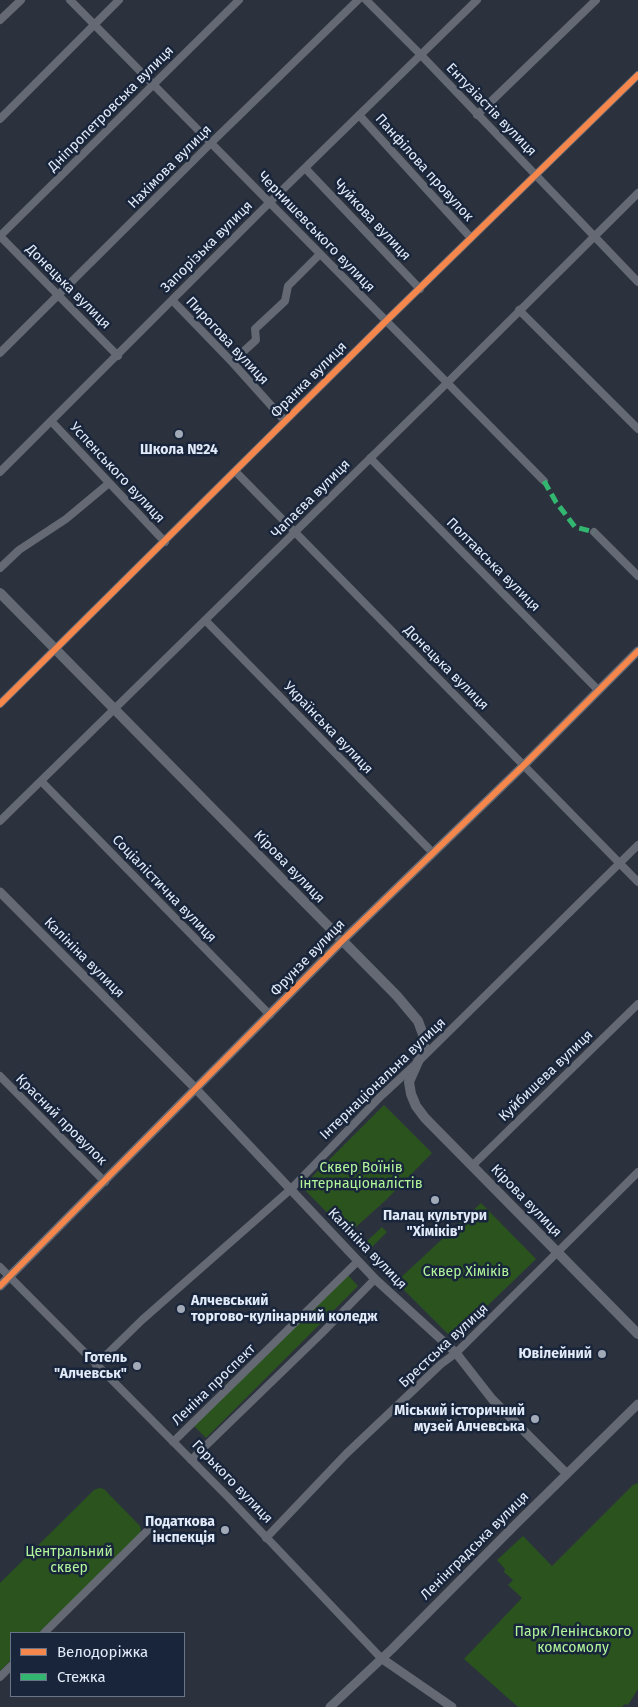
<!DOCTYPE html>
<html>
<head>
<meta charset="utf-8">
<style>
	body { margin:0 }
	#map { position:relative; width:638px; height:1707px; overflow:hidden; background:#2b323e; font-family:"Fira Sans",sans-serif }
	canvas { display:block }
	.legend { position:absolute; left:10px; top:1632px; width:175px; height:65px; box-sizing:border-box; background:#19253b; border:1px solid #697487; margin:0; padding:6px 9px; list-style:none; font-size:15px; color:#e2ebf9 }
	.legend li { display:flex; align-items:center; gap:10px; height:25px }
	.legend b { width:25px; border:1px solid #697487 }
</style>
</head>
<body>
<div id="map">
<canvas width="638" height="1707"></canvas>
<ul class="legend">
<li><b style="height:6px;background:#f5874c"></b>Велодоріжка</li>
<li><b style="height:6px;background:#33b770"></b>Стежка</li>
</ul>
</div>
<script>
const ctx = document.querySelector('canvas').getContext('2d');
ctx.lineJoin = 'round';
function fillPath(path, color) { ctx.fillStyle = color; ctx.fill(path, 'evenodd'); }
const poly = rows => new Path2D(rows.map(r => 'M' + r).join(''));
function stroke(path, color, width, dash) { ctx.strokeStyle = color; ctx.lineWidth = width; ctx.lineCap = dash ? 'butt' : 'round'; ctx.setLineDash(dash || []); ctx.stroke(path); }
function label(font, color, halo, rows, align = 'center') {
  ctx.font = font + ' "Fira Sans",sans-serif'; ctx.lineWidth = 5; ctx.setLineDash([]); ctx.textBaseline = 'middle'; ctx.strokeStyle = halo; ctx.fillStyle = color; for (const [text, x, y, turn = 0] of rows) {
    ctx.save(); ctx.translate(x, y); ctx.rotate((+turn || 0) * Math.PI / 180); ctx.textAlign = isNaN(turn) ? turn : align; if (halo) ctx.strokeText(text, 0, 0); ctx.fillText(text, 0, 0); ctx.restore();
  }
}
fillPath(poly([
	[384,1105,432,1153,386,1200,348,1234,302,1187],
	[481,1203,536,1259,453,1339,396,1282],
	[382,1227,387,1232,372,1247,367,1241],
	[348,1275,358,1286,206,1438,194,1426],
	[638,1483,638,1689,628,1705,625,1704,622,1707,518,1707,464,1659,522,1598,508,1585,513,1580,504,1572,505,1569,497,1560,523,1536,552,1566,633,1485],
	[99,1488,104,1489,140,1526,141,1530,139,1536,39,1633,11,1633,11,1660,0,1671,0,1583,94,1490]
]), '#2a531e');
stroke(poly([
	[70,0,544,481],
	[366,0,421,55,638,282],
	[0,20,21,0],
	[359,115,471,238],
	[477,115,596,0],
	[0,119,119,0],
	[305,168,420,289],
	[0,236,239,0],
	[0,236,118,356],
	[172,300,232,362,285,421],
	[519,310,638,429],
	[0,353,212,142,358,0],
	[232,362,256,340,255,329,285,301,288,286,319,255],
	[51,421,165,542],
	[370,458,598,690],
	[235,471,638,882],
	[0,472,270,202,477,0],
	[594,532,638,576],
	[0,568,19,550,66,519,108,484],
	[205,620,433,853],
	[0,704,386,321,638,75],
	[41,781,270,1015],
	[0,821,447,383,638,193],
	[0,1076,105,1182],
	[472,1166,638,1004],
	[0,1267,228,1497,381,1658],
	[96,1365,142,1320,291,1189,380,1097,419,1061,638,845],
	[173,1442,358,1261],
	[191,1460,321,1334,375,1279],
	[266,1538,346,1454,441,1364,456,1353,638,1172],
	[44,1633,153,1525],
	[0,1677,11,1666]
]), '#646973', 8);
stroke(poly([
	[0,892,196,1089,375,1279,456,1353,492,1399,567,1474],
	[0,1286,342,941,524,765,638,651],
	[381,1658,452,1707],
	[330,1707,392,1649,516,1524,638,1404]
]), '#646973', 9);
stroke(poly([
	[0,593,397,996,418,1021,424,1037,424,1048,409,1082,411,1094,416,1106,425,1118,638,1334]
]), '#646973', 10);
stroke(poly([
	[544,481,556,502,575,527,594,532]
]), '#33b770', 5, [10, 5]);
stroke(poly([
	[0,704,386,321,638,75],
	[0,1286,342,941,524,765,638,651]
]), '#f5874c', 6);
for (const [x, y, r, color] of [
	[179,434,5,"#a2aab8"],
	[435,1200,5,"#a2aab8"],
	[181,1309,5,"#a2aab8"],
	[602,1354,5,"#a2aab8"],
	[137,1366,5,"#a2aab8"],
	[535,1419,5,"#a2aab8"],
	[225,1530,5,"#a2aab8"]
]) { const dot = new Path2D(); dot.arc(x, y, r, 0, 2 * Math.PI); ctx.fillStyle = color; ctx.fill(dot); stroke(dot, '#19253b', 2); }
label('14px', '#e2ebf9', '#19253b', [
	["Дніпропетровська вулиця",111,109,-45],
	["Ентузіастів вулиця",491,110,46],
	["Нахімова вулиця",170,167,-45],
	["Панфілова провулок",424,168,48],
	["Чуйкова вулиця",372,220,47],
	["Чернишевського вулиця",316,232,46],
	["Запорізька вулиця",207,247,-45],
	["Донецька вулиця",68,287,45],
	["Пирогова вулиця",227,341,47],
	["Франка вулиця",309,380,-45],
	["Успенського вулиця",117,473,47],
	["Чапаєва вулиця",311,499,-45],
	["Полтавська вулиця",493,565,45],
	["Донецька вулиця",446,668,45],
	["Українська вулиця",328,728,46],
	["Кірова вулиця",289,867,46],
	["Соціалістична вулиця",164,889,46],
	["Калініна вулиця",84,958,45],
	["Фрунзе вулиця",308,958,-46],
	["Куйбишева вулиця",546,1076,-44],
	["Інтернаціональна вулиця",383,1079,-44],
	["Красний провулок",61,1120,45],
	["Кірова вулиця",526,1201,46],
	["Калініна вулиця",367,1249,46],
	["Брестська вулиця",444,1346,-43],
	["Леніна проспект",214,1385,-44],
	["Горького вулиця",232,1482,46],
	["Ленінградська вулиця",475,1546,-45]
]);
label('bold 14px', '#e2ebf9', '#19253b', [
	["Школа №24",179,450,"center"],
	["Палац культури",435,1216,"center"],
	["\"Хіміків\"",435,1232,"center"],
	["Алчевський",191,1301,"left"],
	["торгово-кулінарний коледж",191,1317,"left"],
	["Ювілейний",592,1354],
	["Готель",127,1358],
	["\"Алчевськ\"",127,1374],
	["Міський історичний",525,1411],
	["музей Алчевська",525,1427],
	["Податкова",215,1522],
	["інспекція",215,1538]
], 'right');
label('14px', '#b1f69b', '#19253b', [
	["Сквер Воїнів",361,1168],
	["інтернаціоналістів",361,1184],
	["Сквер Хіміків",466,1272],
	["Центральний",69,1552],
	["сквер",69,1568],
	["Парк Ленінського",573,1632],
	["комсомолу",573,1648]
]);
</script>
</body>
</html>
